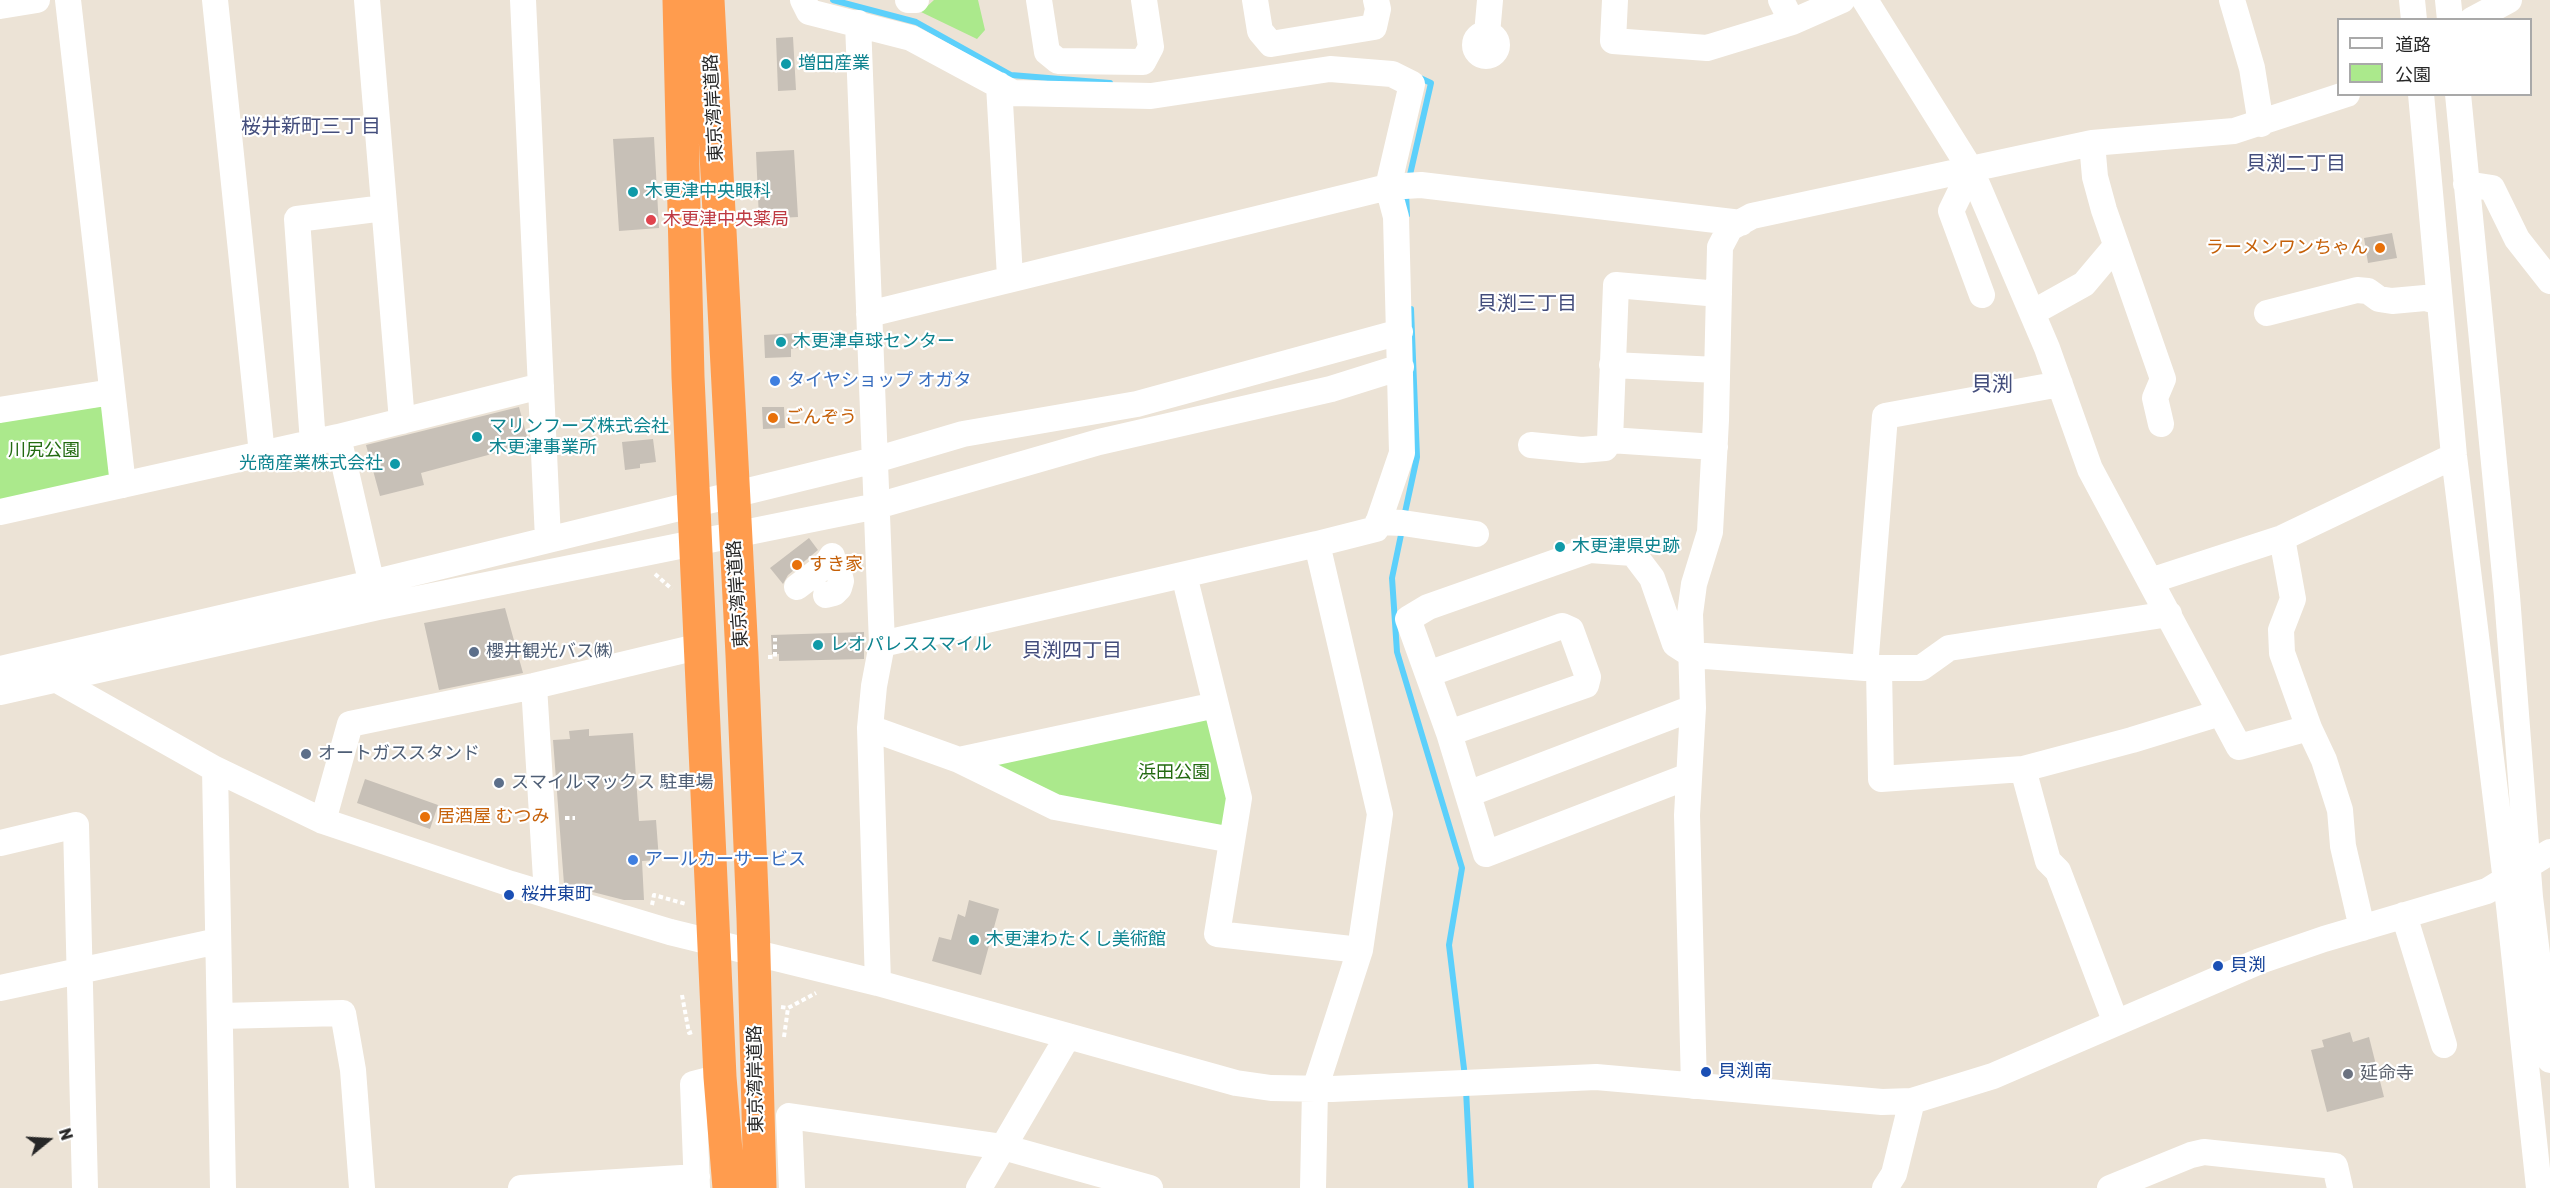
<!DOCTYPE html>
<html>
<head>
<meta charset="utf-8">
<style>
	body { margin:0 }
	#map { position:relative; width:2550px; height:1188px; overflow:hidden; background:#ece3d6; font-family:Rubik,"Noto Sans JP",sans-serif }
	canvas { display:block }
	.legend { position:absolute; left:2337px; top:18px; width:195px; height:78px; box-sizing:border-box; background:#fff; border:2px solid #a9a9a9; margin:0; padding:8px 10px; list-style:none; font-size:18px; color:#272727 }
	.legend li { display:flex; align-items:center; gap:12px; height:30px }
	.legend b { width:30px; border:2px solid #a9a9a9 }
	.north { position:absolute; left:18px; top:1110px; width:60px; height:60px; -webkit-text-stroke:4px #fff; paint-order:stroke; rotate:72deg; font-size:16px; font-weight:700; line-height:24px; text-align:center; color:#272727 }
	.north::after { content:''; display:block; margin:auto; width:21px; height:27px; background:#272727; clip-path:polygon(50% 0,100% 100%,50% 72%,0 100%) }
</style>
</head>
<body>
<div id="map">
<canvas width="2550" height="1188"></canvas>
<ul class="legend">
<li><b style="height:8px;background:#fff"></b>道路</li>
<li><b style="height:16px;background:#abe98c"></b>公園</li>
</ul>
<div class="north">N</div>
</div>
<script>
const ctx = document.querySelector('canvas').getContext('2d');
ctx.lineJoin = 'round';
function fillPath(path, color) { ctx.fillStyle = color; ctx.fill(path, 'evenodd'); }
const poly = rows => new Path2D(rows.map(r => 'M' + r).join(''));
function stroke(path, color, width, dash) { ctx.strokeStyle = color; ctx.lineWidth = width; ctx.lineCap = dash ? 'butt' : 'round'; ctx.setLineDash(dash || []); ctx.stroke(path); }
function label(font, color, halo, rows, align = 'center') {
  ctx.font = font + ' Rubik,"Noto Sans JP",sans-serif'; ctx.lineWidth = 4.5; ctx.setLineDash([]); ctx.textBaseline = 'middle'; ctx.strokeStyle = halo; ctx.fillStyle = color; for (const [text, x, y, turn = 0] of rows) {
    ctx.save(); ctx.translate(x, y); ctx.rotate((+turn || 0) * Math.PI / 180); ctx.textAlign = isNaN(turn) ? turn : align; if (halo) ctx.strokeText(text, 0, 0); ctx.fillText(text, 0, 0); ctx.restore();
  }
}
fillPath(poly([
	[934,0,978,0,985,30,977,39,921,12],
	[106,406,113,476,0,502,0,418],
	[1201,717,1210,721,1231,797,1226,824,1218,830,1053,796,994,764]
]), '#abe98c');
stroke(poly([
	[833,0,916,22,1011,75,1110,83],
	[1409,179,1431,83,1418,77],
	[1406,192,1407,215],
	[1404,517,1417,457,1411,309],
	[1402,530,1392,578,1397,652,1462,868,1449,945,1465,1077],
	[1466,1090,1471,1188]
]), '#5cd0fb', 6);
fillPath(poly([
	[793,37,796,90,778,91,776,38],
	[654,137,659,228,619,231,613,139],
	[794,150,798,217,759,219,756,152],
	[2392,233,2397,258,2368,263,2364,238],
	[797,333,798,348,791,349,791,357,765,358,764,335],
	[519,407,529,444,421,473,424,485,380,496,366,445],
	[762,407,784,407,785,428,763,429],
	[653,439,656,462,640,464,640,468,625,470,622,442],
	[809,538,818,550,788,575,783,584,770,568],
	[505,608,523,673,439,690,424,623],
	[864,632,864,659,779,661,779,654,772,654,771,635],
	[589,729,589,736,633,733,639,821,656,820,659,860,642,861,644,900,624,900,581,889,580,887,564,884,553,740,570,739,569,731],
	[365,779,438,805,430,829,357,803],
	[969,900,999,909,981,975,932,961,939,937,951,940,958,914,965,917],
	[2350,1032,2353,1042,2369,1037,2384,1097,2327,1112,2311,1050,2324,1047,2322,1040]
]), '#c7c0b7');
stroke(poly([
	[655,574,672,589],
	[768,657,775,657,775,638],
	[565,818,575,818],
	[652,905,654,895,686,904],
	[682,995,689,1033,692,1032],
	[781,1007,788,1008,816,993],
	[784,1037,788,1008]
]), '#fff', 4, [4.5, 3]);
stroke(poly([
	[68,0,123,485],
	[215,0,262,454],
	[367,0,402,421],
	[523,0,548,539],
	[803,0,809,12,911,38,1013,93,1151,96,1330,69,1392,74,1412,84,1388,187,1396,217,1402,453,1376,529,1317,544,882,644],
	[908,0,916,0],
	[1039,0,1047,52,1058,61,1143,62,1151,47,1144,0],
	[1255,0,1260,31,1271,44,1374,27,1378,9,1376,0],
	[1615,0,1613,41,1707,48,1792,22,1842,0],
	[1781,0,1792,22],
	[1865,0,1971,170,2047,348,2090,469,2239,747,2309,728],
	[2232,0,2252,68,2261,124],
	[2412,0,2414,20],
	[2448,0,2450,20],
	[0,6,37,0],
	[2472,20,2509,0],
	[858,23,882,644,874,686,870,728,878,983],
	'1475 45a11 11 0 1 1 22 0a11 11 0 1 1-22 0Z',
	[1487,34,1490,0],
	[999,85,1010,277],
	[2421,94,2454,456,2509,906,2539,1188],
	[2458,94,2507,596,2530,897,2550,1060],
	[2092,143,2095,177,2104,210,2163,379,2155,398,2161,424],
	[1971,170,1951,211,1982,295],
	[2466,184,2492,188,2517,239,2550,281],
	[2032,313,2084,284,2116,246],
	[2267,313,2357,290,2368,291,2379,299,2392,301,2425,298,2440,302],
	[869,314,1388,187,1421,185,1741,223],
	[1612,365,1717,370],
	[0,410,112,392],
	[338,437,375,598],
	[1610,440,1715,447],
	[313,443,297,219,384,208],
	[1531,445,1582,450,1605,448,1610,440,1616,285,1719,294],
	[0,512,338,437,541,386],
	[1378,522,1403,523,1476,534],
	[2282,538,2293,599,2281,630,2282,653,2309,728,2324,760,2340,810,2343,846,2362,928],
	[1184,575,1239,798,1217,934,1360,950],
	[2150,581,2282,538,2454,456],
	[797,587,826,565,832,556],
	[826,595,834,593,839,588,841,581,839,573,834,568,826,565],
	[50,658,57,680,215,769,323,821,511,884,670,932,878,983,1236,1083,1271,1088,1332,1089,1596,1077,1882,1102,1912,1101,1993,1076,2260,961,2324,939,2487,891,2550,852],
	[1865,668,1885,416,2060,384],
	[1879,668,1881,779,2023,769,2132,740,2220,713],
	[0,669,372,583,875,460,963,434,1137,404,1400,332],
	[1428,674,1562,626,1571,630,1588,677,1586,685,1449,733],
	[534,686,547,895],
	[0,692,378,607,877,506,1099,442,1331,389,1401,367],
	[870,728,959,760,1055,807,1232,840],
	[959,760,1216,705],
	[215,769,223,1188],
	[2023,769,2048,861,2058,871,2116,1023],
	[1689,776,1486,854,1449,733,1408,619,1428,607,1590,550,1633,553,1652,578,1675,644,1692,655,1865,668,1921,668,1949,648,2169,614],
	[1468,794,1693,708],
	[323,821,350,724,534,686,701,646],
	[0,843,76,825,85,1188],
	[2404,915,2444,1045],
	[0,988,218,941],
	[220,1016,343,1013,353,1070,362,1188],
	[1694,1086,1687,815,1693,708,1690,614,1694,584,1710,532,1716,420,1720,247,1730,228,1752,216,2092,143,2234,131,2347,94],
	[521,1188,697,1177],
	[697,1188,693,1084,720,1077],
	[792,1188,789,1116,1003,1147,1150,1188],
	[979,1188,1068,1036],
	[1313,1188,1315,1089,1360,950,1380,814,1317,544],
	[1885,1188,1894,1174,1912,1101],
	[2110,1188,2191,1155,2204,1152,2335,1166,2340,1188]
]), '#fff', 26);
stroke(poly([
	[679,0,688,377,720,1077,729,1188],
	[708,0,742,655,753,918,760,1188]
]), '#ff9c4e', 33);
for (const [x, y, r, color] of [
	[786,64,6,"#0f9aa8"],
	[633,192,6,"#0f9aa8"],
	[651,220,6,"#e0444e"],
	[2380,248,6,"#e8710a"],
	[781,342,6,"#0f9aa8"],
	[775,381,6,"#3f7fe0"],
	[773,418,6,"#e8710a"],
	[477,437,6,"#0f9aa8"],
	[395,464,6,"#0f9aa8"],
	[1560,547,6,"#0f9aa8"],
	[797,565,6,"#e8710a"],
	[818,645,6,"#0f9aa8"],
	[474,652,6,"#5c6f8a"],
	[306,754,6,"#5c6f8a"],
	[499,783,6,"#5c6f8a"],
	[425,817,6,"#e8710a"],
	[633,860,6,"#3f7fe0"],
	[509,895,6,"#1a4fb4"],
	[974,940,6,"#0f9aa8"],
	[2218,966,6,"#1a4fb4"],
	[1706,1072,6,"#1a4fb4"],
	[2348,1074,6,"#6b7280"]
]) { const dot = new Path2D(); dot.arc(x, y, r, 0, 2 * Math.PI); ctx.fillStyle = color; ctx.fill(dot); stroke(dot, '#fff', 2); }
label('18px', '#0d838f', '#fff', [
	["増田産業",798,64],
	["木更津中央眼科",645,192],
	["木更津卓球センター",793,342],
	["マリンフーズ株式会社",489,427],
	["木更津事業所",489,448],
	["光商産業株式会社",383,464,"right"],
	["木更津県史跡",1572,547],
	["レオパレススマイル",830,645],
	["木更津わたくし美術館",986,940]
], 'left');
label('18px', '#272727', '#fff', [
	["東京湾岸道路",714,108,-93],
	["東京湾岸道路",738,594,-94],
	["東京湾岸道路",756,1079,-91]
]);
label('18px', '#be3a42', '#fff', [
	["木更津中央薬局",663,220]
], 'left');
label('18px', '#c56008', '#fff', [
	["ラーメンワンちゃん",2368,248,"right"],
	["ごんぞう",785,418],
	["すき家",809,565],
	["居酒屋 むつみ",437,817]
], 'left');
label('18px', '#366cbe', '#fff', [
	["タイヤショップ オガタ",787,381],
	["アールカーサービス",645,860]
], 'left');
label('18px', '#236a11', '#fff', [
	["川尻公園",44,451],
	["浜田公園",1174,773]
]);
label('18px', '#4e5e75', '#fff', [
	["櫻井観光バス㈱",486,652],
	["オートガススタンド",318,754],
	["スマイルマックス 駐車場",511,783]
], 'left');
label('18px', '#164399', '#fff', [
	["桜井東町",521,895],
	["貝渕",2230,966],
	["貝渕南",1718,1072]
], 'left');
label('18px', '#5b616d', '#fff', [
	["延命寺",2360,1074]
], 'left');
label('20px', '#434d7c', '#fff', [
	["桜井新町三丁目",311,127],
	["貝渕二丁目",2296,164],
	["貝渕三丁目",1527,304],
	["貝渕四丁目",1072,651]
]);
label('21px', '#434d7c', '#fff', [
	["貝渕",1992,385]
]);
</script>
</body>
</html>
